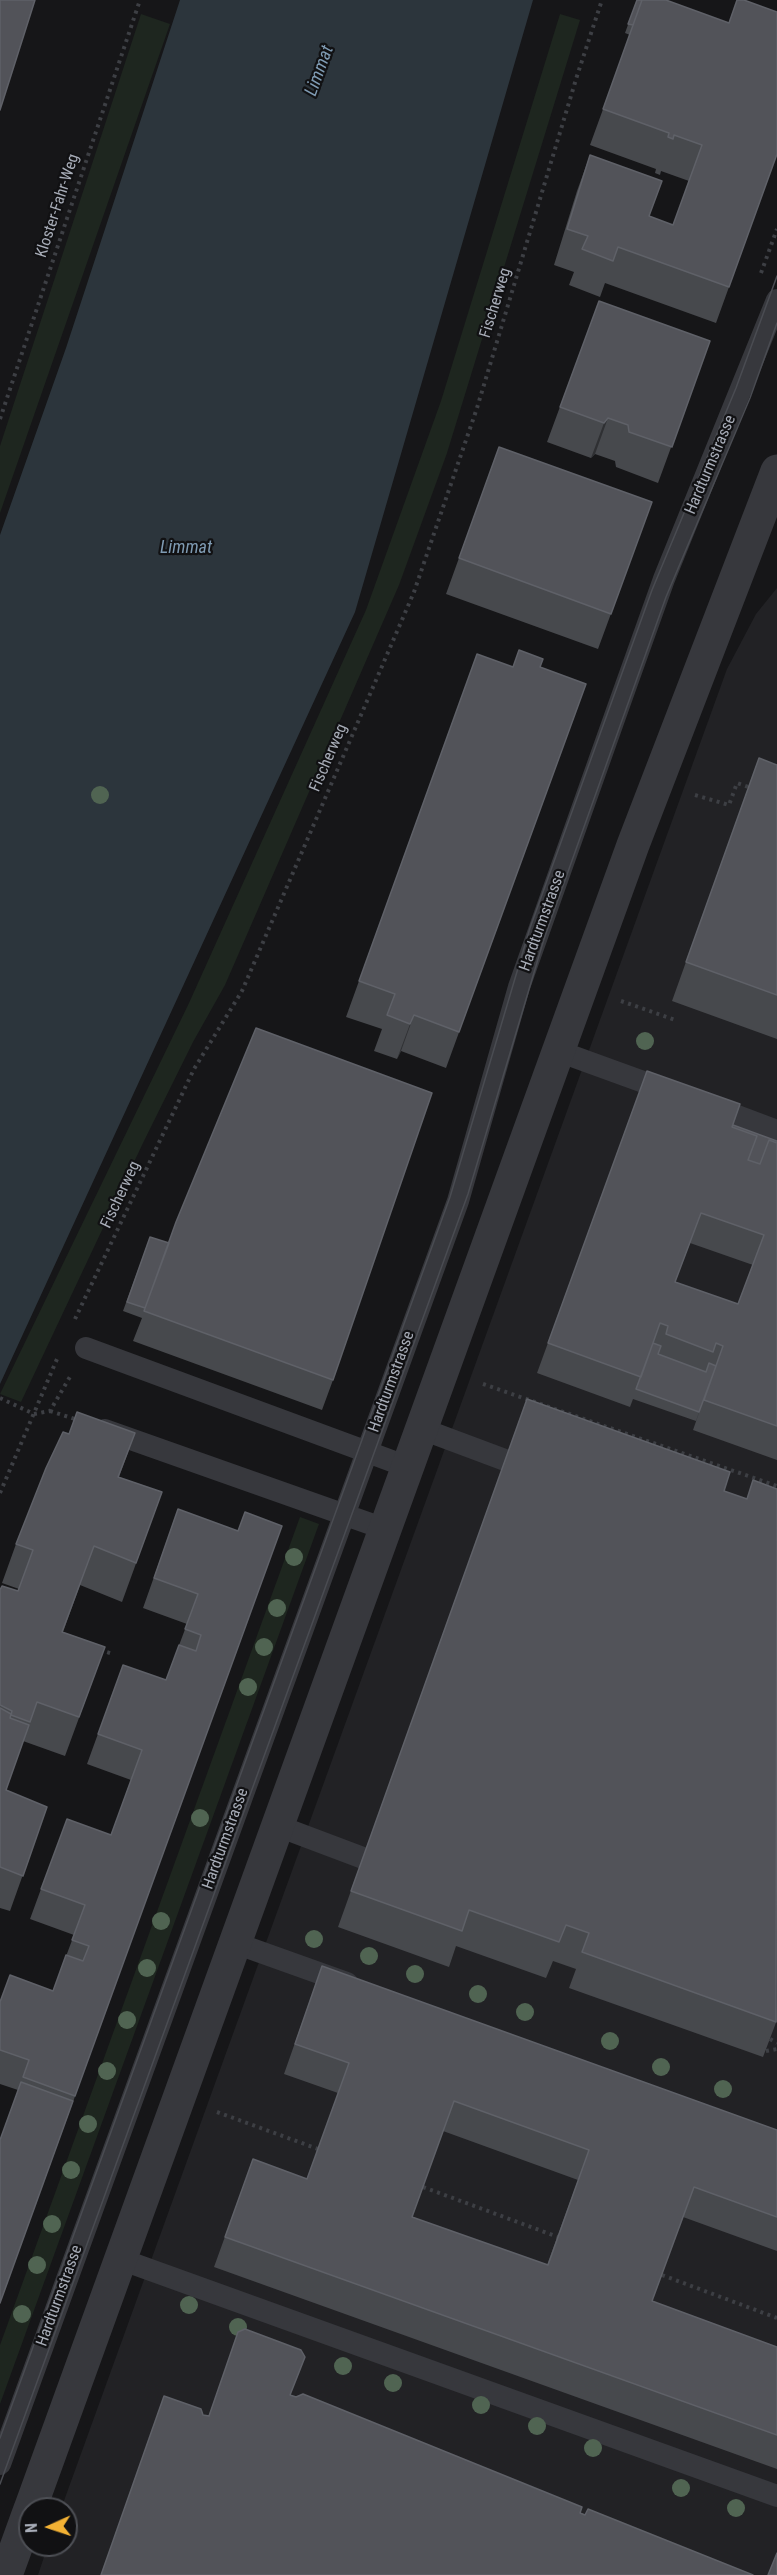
<!DOCTYPE html>
<html>
<head>
<meta charset="utf-8">
<style>
	body { margin:0 }
	#map { position:relative; width:777px; height:2575px; overflow:hidden; background:#161618; font-family:"Roboto Condensed",sans-serif }
	canvas { display:block }
	.north { position:absolute; left:18px; top:2497px; width:60px; height:60px; box-sizing:border-box; background:#111113; border:2px solid #4d4f55; border-radius:50%; rotate:267deg; font-size:16px; font-weight:700; line-height:24px; text-align:center; color:#a8adb8 }
	.north::after { content:''; display:block; margin:auto; width:21px; height:27px; background:#f2b134; clip-path:polygon(50% 0,100% 100%,50% 72%,0 100%) }
</style>
</head>
<body>
<div id="map">
<canvas width="777" height="2575"></canvas>
<div class="north">N</div>
</div>
<script>
const ctx = document.querySelector('canvas').getContext('2d');
ctx.lineJoin = 'round';
function fillPath(path, color) { ctx.fillStyle = color; ctx.fill(path, 'evenodd'); }
const poly = rows => new Path2D(rows.map(r => 'M' + r).join(''));
function stroke(path, color, width, dash) { ctx.strokeStyle = color; ctx.lineWidth = width; ctx.lineCap = dash ? 'butt' : 'round'; ctx.setLineDash(dash || []); ctx.stroke(path); }
function label(font, color, halo, rows, align = 'center') {
  ctx.font = font + ' "Roboto Condensed",sans-serif'; ctx.lineWidth = 4.5; ctx.setLineDash([]); ctx.textBaseline = 'middle'; ctx.strokeStyle = halo; ctx.fillStyle = color; for (const [text, x, y, turn = 0] of rows) {
    ctx.save(); ctx.translate(x, y); ctx.rotate((+turn || 0) * Math.PI / 180); ctx.textAlign = isNaN(turn) ? turn : align; if (halo) ctx.strokeText(text, 0, 0); ctx.fillText(text, 0, 0); ctx.restore();
  }
}
fillPath(poly([
	[777,588,777,2575,38,2575,48,2545,66,2545,66,2509,61,2509,727,669,756,614]
]), '#222225');
fillPath(poly([
	[141,14,170,24,0,513,0,446],
	[560,14,580,20,447,453,399,585,225,985,193,1042,143,1143,21,1402,0,1394,189,1003,366,610,441,401],
	[300,1517,319,1524,0,2404,0,2345]
]), '#1e261f');
fillPath(poly([
	[180,0,533,0,355,612,0,1384,0,535,66,348]
]), '#2c353c');
stroke(poly([
	[761,273,777,229],
	[0,419,140,0],
	[695,795,729,805,737,783,754,789],
	[621,1001,675,1020],
	[75,1319,194,1069,242,991,414,592,477,408,577,76,602,0],
	[483,1384,777,1486],
	[0,1398,34,1414,50,1411,71,1375],
	[50,1411,78,1420],
	[0,1493,57,1359],
	[100,1650,113,1654],
	[770,2039,777,2043],
	[766,2051,777,2049],
	[217,2112,318,2149],
	[423,2187,558,2237],
	[662,2275,777,2318]
]), '#3d3f44', 4, [3, 4.5]);
stroke(poly([
	[558,1051,671,1092],
	[708,1105,777,1131],
	[86,1348,408,1467],
	[422,1429,505,1460],
	[105,1430,385,1529],
	[278,1826,363,1858],
	[235,1943,347,1983],
	[120,2259,777,2496],
	[0,2464,458,1201,519,987,619,705,664,579,777,300]
]), '#37383d', 22);
stroke(poly([
	[30,2509,633,845,777,471],
	[6,2575,30,2509]
]), '#37383d', 33);
stroke(poly([
	[0,2438,450,1197,530,928,652,590,736,388,777,276],
	[0,2484,468,1194,544,939,666,597,750,398,777,323]
]), '#4a4c52', 1.5);
ctx.fillStyle = '#506452';
for (const [x, y] of [
	[100,795],
	[645,1041],
	[294,1557],
	[277,1608],
	[264,1647],
	[248,1687],
	[200,1818],
	[161,1921],
	[314,1939],
	[369,1956],
	[147,1968],
	[415,1974],
	[478,1994],
	[525,2012],
	[127,2020],
	[610,2041],
	[661,2067],
	[107,2071],
	[723,2089],
	[88,2124],
	[71,2170],
	[52,2224],
	[37,2265],
	[189,2305],
	[22,2314],
	[238,2327],
	[343,2366],
	[393,2383],
	[481,2405],
	[537,2426],
	[593,2448],
	[681,2488],
	[736,2508]
]) { ctx.beginPath(); ctx.arc(x, y, 9, 0, 2 * Math.PI); ctx.fill(); }
fillPath(poly([
	[637,0,777,154,716,323,605,283,600,297,569,285,574,272,554,265,577,191,590,155,649,216,673,225,689,181,661,171,660,175,655,173,656,169,590,145,630,35,625,33],
	[599,301,710,341,658,483,616,467,615,461,595,454,591,458,547,442],
	[499,447,652,502,598,649,446,594],
	[477,654,513,667,540,667,586,684,446,1068,401,1051,397,1059,374,1051,382,1029,346,1017],
	[759,758,777,765,777,1039,672,1001],
	[647,1071,733,1125,777,1141,777,1460,693,1430,708,1387,696,1421,633,1399,630,1407,537,1373],
	[690,1243,753,1265,738,1304,675,1282],
	[150,1237,333,1380,322,1410,133,1341,142,1318,123,1311],
	[527,1399,724,1491,747,1499,753,1480,777,2020,763,2057,569,1988,576,1969,553,1961,546,1978,456,1946,449,1967,338,1927],
	[135,1433,119,1477,162,1492,122,1602,80,1585,63,1632,105,1647,65,1756,23,1741,6,1790,47,1807,10,1911,0,1908,0,1590,18,1591,19,1589,2,1583,16,1544,69,1434],
	[178,1509,238,1531,282,1526,0,2303,18,2090,0,2084,0,2002,53,1991,74,1935,30,1919,41,1889,111,1835,131,1780,87,1764,123,1665,166,1680,187,1624,143,1608],
	[322,1966,777,2130,777,2251,683,2217,652,2301,777,2347,777,2469,214,2267,253,2159,307,2179,338,2093,284,2074],
	[443,2131,578,2180,547,2265,412,2217]
]), '#47494d');
fillPath(poly([
	[608,418,595,454,591,458,604,423],
	[414,1015,401,1051,397,1059,410,1024]
]), '#2f3033');
const building = poly([
	[0,0,35,0,0,110,0,0],
	[637,0,642,0,633,25,628,24,637,0],
	[642,0,666,0,729,23,737,0,744,0,777,12,777,154,729,287,618,247,613,261,582,249,588,236,567,229,590,155,662,181,649,216,673,225,702,145,674,135,673,139,668,137,669,133,603,109,642,0],
	[599,301,710,341,672,447,629,432,628,425,608,418,604,423,560,407,599,301],
	[499,447,652,502,611,614,459,558,499,447],
	[519,650,543,659,540,667,586,684,459,1032,414,1015,410,1024,387,1015,395,994,359,981,477,654,513,667,519,650],
	[759,758,777,765,777,995,686,962,759,758],
	[256,1028,432,1093,333,1380,144,1311,176,1222,256,1028],
	[647,1071,740,1104,732,1127,757,1136,748,1160,760,1164,769,1140,777,1143,777,1426,704,1400,723,1346,716,1343,713,1352,666,1334,668,1326,660,1323,641,1377,548,1343,647,1071],
	[701,1213,764,1235,738,1304,675,1282,701,1213],
	[733,1125,777,1141,777,1143,769,1140,760,1164,748,1160,757,1136,732,1127,733,1125],
	[150,1237,169,1243,145,1308,127,1302,150,1237],
	[653,1343,661,1346,658,1354,706,1372,709,1363,716,1366,699,1412,636,1389,653,1343],
	[527,1399,730,1472,724,1491,747,1499,753,1480,777,1489,776,2022,582,1952,589,1933,566,1925,559,1942,469,1910,462,1931,351,1891,527,1399],
	[77,1412,135,1433,118,1477,162,1492,136,1563,94,1546,62,1632,105,1647,79,1717,37,1702,30,1722,11,1715,12,1711,0,1705,0,1590,2,1586,18,1591,33,1550,16,1544,46,1468,63,1432,69,1434,77,1412],
	[178,1509,238,1531,245,1512,282,1526,75,2096,23,2077,29,2060,0,2050,0,2002,10,1975,53,1991,66,1955,83,1961,89,1946,72,1940,85,1905,41,1889,67,1819,111,1835,142,1750,98,1734,123,1665,166,1680,179,1645,196,1651,201,1635,185,1629,198,1594,154,1578,178,1509],
	[0,1708,11,1714,10,1718,29,1725,6,1790,47,1807,23,1876,0,1867,0,1708],
	[322,1966,777,2130,777,2217,694,2187,652,2301,777,2347,777,2435,225,2237,253,2159,307,2179,349,2063,295,2044,322,1966],
	[454,2101,589,2150,548,2265,412,2217,454,2101],
	[21,2082,73,2101,0,2303,0,2140,21,2082],
	[245,2329,301,2350,305,2357,290,2395,296,2397,303,2394,582,2507,580,2513,585,2515,588,2509,753,2575,101,2575,164,2396,201,2409,203,2415,209,2416,238,2332,245,2329],
	[777,2553,777,2575,768,2575,777,2553]
]);
fillPath(building, '#525359');
stroke(building, '#5f6168', 1.5);
label('16px', '#a8adb8', '#111113', [
	["Kloster-Fahr-Weg",58,206,-72],
	["Fischerweg",496,303,-73],
	["Hardturmstrasse",711,465,-67],
	["Fischerweg",329,758,-67],
	["Hardturmstrasse",543,921,-70],
	["Fischerweg",121,1195,-65],
	["Hardturmstrasse",392,1382,-70],
	["Hardturmstrasse",226,1839,-70],
	["Hardturmstrasse",60,2296,-70]
]);
label('italic 18px', '#7f9bb3', '#111113', [
	["Limmat",320,71,-70],
	["Limmat",186,548]
]);
</script>
</body>
</html>
